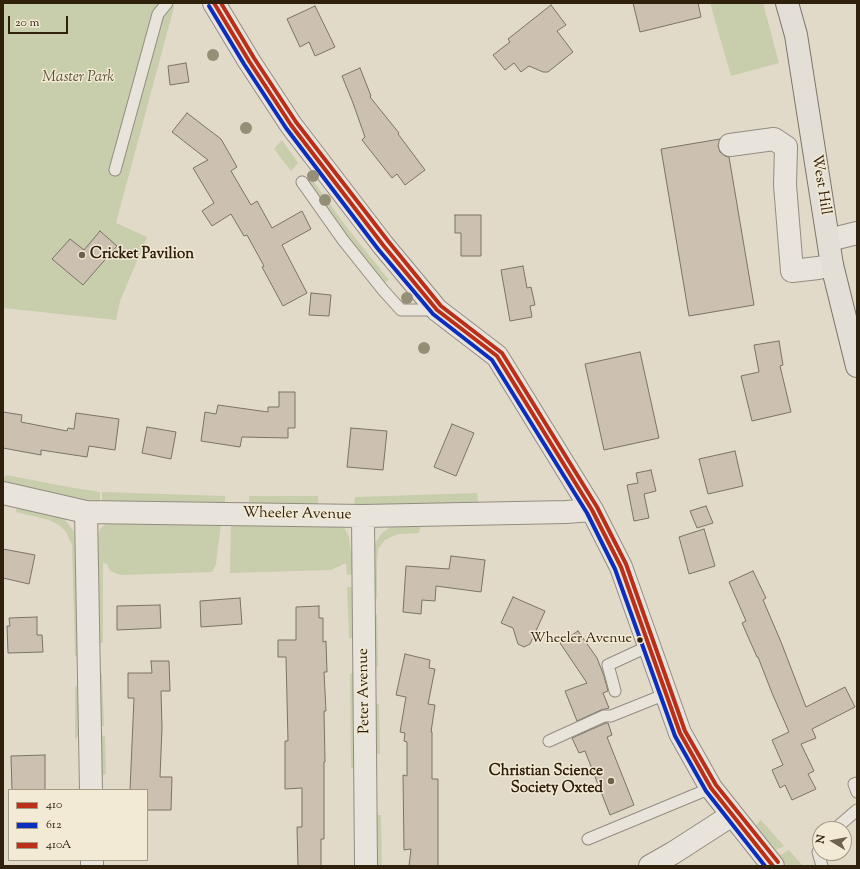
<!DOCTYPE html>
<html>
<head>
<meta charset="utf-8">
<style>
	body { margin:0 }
	#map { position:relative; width:860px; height:869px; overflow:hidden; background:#e2dac8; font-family:"Sorts Mill Goudy",serif }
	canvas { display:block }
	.frame { position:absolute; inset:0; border:4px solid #30210c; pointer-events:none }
	.legend { position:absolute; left:8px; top:789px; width:140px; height:72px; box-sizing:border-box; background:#f3ead5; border:1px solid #a59a85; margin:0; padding:5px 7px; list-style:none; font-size:12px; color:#30210c }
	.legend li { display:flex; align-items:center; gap:8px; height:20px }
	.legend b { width:20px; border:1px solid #a59a85 }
	.north { position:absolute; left:812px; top:821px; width:40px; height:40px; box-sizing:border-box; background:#f3ead5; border:1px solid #a59a85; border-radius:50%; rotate:280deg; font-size:11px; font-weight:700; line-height:16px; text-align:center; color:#30210c }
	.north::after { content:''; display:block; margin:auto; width:14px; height:18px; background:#6e624e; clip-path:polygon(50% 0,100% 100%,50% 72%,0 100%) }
	.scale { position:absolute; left:8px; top:16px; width:60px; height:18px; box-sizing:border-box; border:2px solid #30210c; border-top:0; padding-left:5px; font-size:12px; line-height:14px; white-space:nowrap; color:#30210c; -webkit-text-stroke:3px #f3ead5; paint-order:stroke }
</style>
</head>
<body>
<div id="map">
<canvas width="860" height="869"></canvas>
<div class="frame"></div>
<ul class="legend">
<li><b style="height:5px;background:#bb2e18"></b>410</li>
<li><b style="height:5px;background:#0a2ebe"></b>612</li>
<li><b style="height:5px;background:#bb2e18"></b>410A</li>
</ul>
<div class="north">N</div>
<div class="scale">20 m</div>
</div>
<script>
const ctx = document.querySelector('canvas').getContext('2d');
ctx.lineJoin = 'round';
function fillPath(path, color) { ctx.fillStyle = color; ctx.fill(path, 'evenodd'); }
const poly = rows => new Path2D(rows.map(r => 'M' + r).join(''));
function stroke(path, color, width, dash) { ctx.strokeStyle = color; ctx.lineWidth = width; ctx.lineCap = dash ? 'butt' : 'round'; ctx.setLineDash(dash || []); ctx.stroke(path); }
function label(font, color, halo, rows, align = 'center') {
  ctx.font = font + ' "Sorts Mill Goudy",serif'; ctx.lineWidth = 3; ctx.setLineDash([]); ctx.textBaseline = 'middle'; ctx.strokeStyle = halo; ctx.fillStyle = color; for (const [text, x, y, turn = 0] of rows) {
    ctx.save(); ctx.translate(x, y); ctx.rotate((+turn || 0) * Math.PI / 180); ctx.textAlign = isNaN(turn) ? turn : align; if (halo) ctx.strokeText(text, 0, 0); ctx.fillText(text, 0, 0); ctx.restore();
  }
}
fillPath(poly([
	[3,3,172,3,174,7,116,223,147,237,120,301,116,320,3,308],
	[710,3,763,3,779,63,731,76],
	[282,140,298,163,291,171,274,149],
	[311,178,348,229,389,280,383,283,343,232,307,182],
	[6,475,74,488,100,492,100,502,73,499,3,484,3,480],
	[102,492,225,496,225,504,102,502],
	[477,493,478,502,354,506,355,497],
	[249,496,318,496,318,505,249,504],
	[17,504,63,517,73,530,78,543,80,656,75,656,72,545,66,532,59,525,49,520,16,512],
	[109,521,221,523,216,564,212,572,121,575,110,571,107,564,103,563,103,643,97,643,96,540,100,529],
	[231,521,333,524,344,527,349,537,352,558,353,574,347,575,346,563,331,570,230,573],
	[421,523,419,533,399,534,393,536,385,540,378,549,377,561,377,599,371,599,373,546,382,533,392,526],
	[347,587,352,587,354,638,349,638],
	[374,612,377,614,378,666,376,668,372,667],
	[354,673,356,768,351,768,350,674],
	[98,674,102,674,104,726,100,726],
	[75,686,80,686,80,735,75,739],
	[373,704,379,704,380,754,374,754],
	[100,735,105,736,106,774,100,775],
	[376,815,381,815,382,865,376,865],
	[761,820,784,846,776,850,756,825],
	[789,850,803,866,787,866,779,856]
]), '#c8cdac');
const building = poly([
	[633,3,698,3,701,17,640,32,633,3],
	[551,5,566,25,557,31,573,52,548,72,543,72,529,66,521,72,514,63,505,70,493,55,510,42,508,39,551,5],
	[315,6,335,47,315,56,309,42,300,47,287,19,315,6],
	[186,63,189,82,170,85,168,66,186,63],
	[360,68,371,96,370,97,399,133,398,134,425,170,405,185,397,174,392,178,362,140,365,137,353,103,342,76,360,68],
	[187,113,221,139,237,167,231,171,251,205,257,201,272,228,302,211,311,229,282,245,307,293,283,306,262,267,264,266,247,235,244,236,231,214,212,226,202,211,214,203,193,168,208,160,172,132,187,113],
	[720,139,718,146,720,152,725,156,729,157,754,305,689,316,661,149,720,139],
	[455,215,481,215,481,256,461,256,461,233,455,233,455,215],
	[100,231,117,246,83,285,52,259,70,239,84,250,100,231],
	[523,266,527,288,531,287,535,305,530,306,532,317,510,321,501,270,523,266],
	[311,293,331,295,329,316,309,315,311,293],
	[779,341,783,365,780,366,791,412,752,421,741,376,759,372,754,345,779,341],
	[640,352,659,438,604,450,585,364,640,352],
	[279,392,295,392,295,428,288,428,288,438,242,437,240,447,201,441,205,412,216,414,218,405,268,412,268,407,279,407,279,392],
	[3,412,22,415,21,422,67,431,68,428,74,429,76,413,119,419,115,450,89,446,87,457,41,450,41,455,3,448,3,412],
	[452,424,474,433,456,476,434,467,452,424],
	[147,427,176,432,171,459,142,453,147,427],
	[351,428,387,431,383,470,347,467,351,428],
	[735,451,743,486,708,494,699,459,735,451],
	[651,470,656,491,644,494,649,518,634,521,627,485,638,483,636,473,651,470],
	[706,506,713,523,697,528,690,511,706,506],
	[704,529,715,566,689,574,679,537,704,529],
	[3,549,35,555,29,584,3,578,3,549],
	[451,556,485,560,481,592,436,586,435,601,422,600,421,614,403,612,406,566,449,569,451,556],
	[753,571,766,598,763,600,781,642,806,707,845,687,855,707,812,729,816,738,801,744,814,771,808,774,816,789,792,800,785,785,780,788,772,770,783,765,772,740,789,732,772,693,758,657,757,657,742,623,746,621,729,582,753,571],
	[513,597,545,611,530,644,524,647,518,644,513,628,501,623,513,597],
	[240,598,242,624,201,627,200,601,240,598],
	[160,605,161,628,117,630,117,606,160,605],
	[319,606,319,618,323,618,323,642,326,641,327,672,324,672,326,711,324,711,325,762,324,762,324,839,321,839,321,866,298,866,297,827,302,827,302,788,285,789,285,741,288,741,286,657,278,657,278,640,296,640,296,607,319,606],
	[37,617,37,635,42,635,43,652,8,653,7,626,10,626,9,618,37,617],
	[578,631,597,658,604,676,608,691,603,693,609,708,601,710,577,721,565,691,587,683,560,643,578,631],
	[405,654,430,660,429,668,435,669,428,704,435,705,431,732,432,732,432,779,438,779,438,866,409,866,411,849,404,850,403,775,407,776,407,742,404,741,405,733,400,732,406,697,396,695,405,654],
	[151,661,169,661,170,691,161,691,162,728,160,777,172,777,171,810,147,810,147,790,130,790,134,698,128,698,128,673,152,673,151,661],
	[606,723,608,723,612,735,607,737,634,805,610,815,585,751,579,753,572,738,606,723],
	[45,755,45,790,12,790,11,756,45,755]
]);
fillPath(building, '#ccc0b1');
stroke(building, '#7a7367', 1);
const service = poly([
	[115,170,158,14,167,3],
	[302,182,343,240,383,290,401,310,436,310],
	[615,691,608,665,649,646],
	[549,741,604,716,611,716,666,694],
	[857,783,854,784,857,792],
	[835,829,857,810],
	[588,839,711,788],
	[820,849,818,852,822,866]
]);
const minor = poly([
	[214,3,249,61,291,125,383,245,437,310,497,356,592,510,621,567,680,733,711,788,773,866],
	[730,145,774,139,786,147,785,185,792,271,818,268,832,265],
	[829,240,857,233],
	[3,493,86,512,363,516,566,512,592,510],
	[86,512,91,790],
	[363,516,366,866],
	[92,860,92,866],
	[650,866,673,853,732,815]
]);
const primary = poly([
	[787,3,796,35,832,265,857,366]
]);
stroke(service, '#938c80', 13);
stroke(minor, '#938c80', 24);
stroke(primary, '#7a7367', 24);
stroke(service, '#e8e4dc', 11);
stroke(minor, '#e8e4dc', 22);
stroke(primary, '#e4dfd6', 22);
stroke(poly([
	[214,3,249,61,291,125,383,245,437,310,497,356,592,510,621,567,680,733,711,788,773,866]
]), '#bb2e18', 4);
stroke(poly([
	[209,6,244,64,286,128,378,249,433,314,492,360,587,513,615,569,675,736,706,791,765,866]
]), '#0a2ebe', 4);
stroke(poly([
	[221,3,254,58,296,122,388,241,441,306,502,353,597,507,626,564,685,731,716,785,778,862]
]), '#bb2e18', 4);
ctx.fillStyle = '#968f77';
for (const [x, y] of [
	[213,55],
	[246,128],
	[313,176],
	[325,200],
	[407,298],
	[424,348]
]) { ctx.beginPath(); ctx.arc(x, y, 6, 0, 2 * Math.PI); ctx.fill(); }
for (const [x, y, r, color] of [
	[82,255,4,"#6e624e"],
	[640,640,3.5,"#30210c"],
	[611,781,4,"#6e624e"]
]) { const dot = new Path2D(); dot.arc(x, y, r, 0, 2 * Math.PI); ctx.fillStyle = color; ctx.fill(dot); stroke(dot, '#f3ead5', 1.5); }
label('14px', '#30210c', '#f3ead5', [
	["Wheeler Avenue",632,640]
], 'right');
label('italic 15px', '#575135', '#f3ead5', [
	["Master Park",78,78]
]);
label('15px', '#30210c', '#f3ead5', [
	["West Hill",820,185,81],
	["Wheeler Avenue",297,515,1],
	["Peter Avenue",365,691,-91]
]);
label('bold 15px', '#30210c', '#f3ead5', [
	["Cricket Pavilion",90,255],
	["Christian Science",603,772,"right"],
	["Society Oxted",603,789,"right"]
], 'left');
</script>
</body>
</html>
